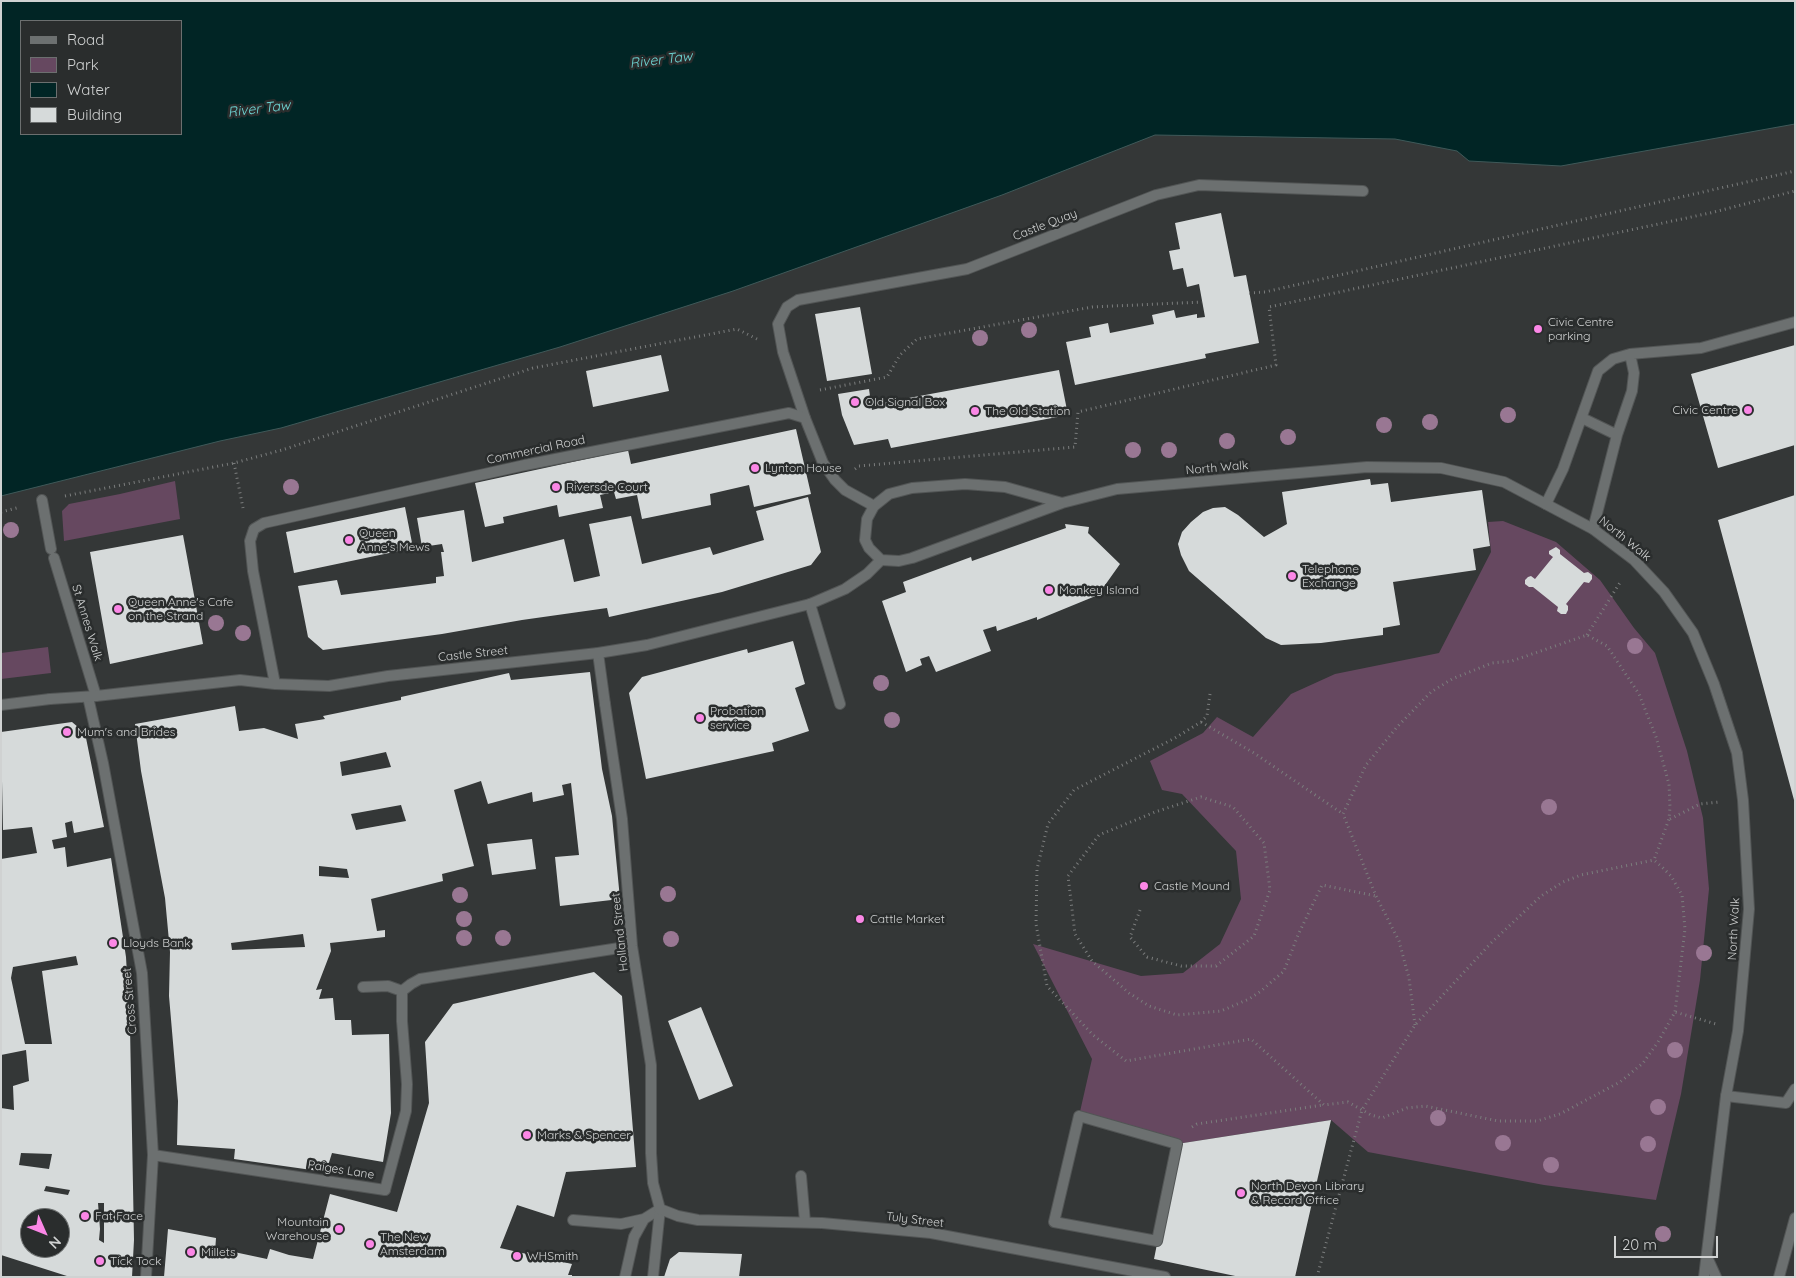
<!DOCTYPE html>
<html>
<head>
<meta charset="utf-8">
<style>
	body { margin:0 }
	#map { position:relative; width:1796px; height:1278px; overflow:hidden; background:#343737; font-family:Quicksand,sans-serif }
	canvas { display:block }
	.frame { position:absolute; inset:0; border:2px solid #d0d2d2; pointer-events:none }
	.legend { position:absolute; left:20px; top:20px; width:162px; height:115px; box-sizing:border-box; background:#2a2d2d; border:1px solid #6c6f6f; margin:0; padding:6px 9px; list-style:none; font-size:15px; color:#d0d2d2 }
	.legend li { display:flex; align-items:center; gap:10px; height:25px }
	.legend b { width:25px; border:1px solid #6c6f6f }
	.north { position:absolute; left:20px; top:1208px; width:50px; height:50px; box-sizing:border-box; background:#2a2d2d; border:1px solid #6c6f6f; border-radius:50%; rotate:134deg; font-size:14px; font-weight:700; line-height:20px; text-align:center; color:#d0d2d2 }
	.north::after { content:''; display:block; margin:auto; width:18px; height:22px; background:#fb87e6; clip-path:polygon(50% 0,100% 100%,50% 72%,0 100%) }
	.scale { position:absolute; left:1614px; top:1236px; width:104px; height:22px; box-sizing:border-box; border:2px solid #d0d2d2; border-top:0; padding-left:6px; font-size:15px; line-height:18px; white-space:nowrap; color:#d0d2d2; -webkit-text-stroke:4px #2a2d2d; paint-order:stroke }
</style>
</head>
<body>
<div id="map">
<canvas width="1796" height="1278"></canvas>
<div class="frame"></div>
<ul class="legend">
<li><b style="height:6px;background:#6c7070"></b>Road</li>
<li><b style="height:14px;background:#664860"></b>Park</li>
<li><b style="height:14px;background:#012525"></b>Water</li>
<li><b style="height:14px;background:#d6dada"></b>Building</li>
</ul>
<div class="north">N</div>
<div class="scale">20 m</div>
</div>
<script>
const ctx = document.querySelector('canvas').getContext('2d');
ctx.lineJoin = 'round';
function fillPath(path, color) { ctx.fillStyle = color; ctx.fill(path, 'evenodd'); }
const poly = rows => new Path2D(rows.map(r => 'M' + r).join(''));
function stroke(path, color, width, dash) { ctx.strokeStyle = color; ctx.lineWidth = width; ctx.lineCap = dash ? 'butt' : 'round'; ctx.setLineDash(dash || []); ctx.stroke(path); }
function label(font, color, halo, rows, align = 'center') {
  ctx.font = font + ' Quicksand,sans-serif'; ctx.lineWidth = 5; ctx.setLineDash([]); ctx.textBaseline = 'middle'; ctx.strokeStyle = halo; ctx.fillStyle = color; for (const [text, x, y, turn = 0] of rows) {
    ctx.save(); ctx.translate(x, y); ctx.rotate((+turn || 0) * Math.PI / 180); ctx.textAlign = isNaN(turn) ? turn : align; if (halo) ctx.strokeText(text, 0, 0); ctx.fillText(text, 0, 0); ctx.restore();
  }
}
fillPath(poly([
	[175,481,180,519,64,541,62,511,69,504,120,494],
	[1503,521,1556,542,1600,580,1634,628,1655,653,1687,751,1703,818,1709,889,1700,980,1681,1094,1656,1200,1544,1185,1368,1152,1331,1120,1177,1144,1079,1116,1092,1059,1033,944,1141,976,1183,973,1220,944,1241,899,1236,851,1182,794,1162,790,1150,761,1203,733,1217,717,1253,737,1291,694,1335,674,1439,653,1491,552,1488,522],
	[48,647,51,673,1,679,1,653]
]), '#664860');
const water = poly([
	[1,1,1795,1,1795,124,1561,166,1469,161,1457,151,1395,139,1155,135,1002,195,733,291,560,347,281,428,220,441,1,496,1,1],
	[21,21,181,21,181,134,21,134,21,21]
]);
fillPath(water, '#012525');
stroke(water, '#3f5959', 1);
fillPath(poly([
	[1221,213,1234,277,1246,275,1259,343,1205,354,1206,358,1075,385,1066,342,1091,337,1089,327,1108,323,1110,333,1154,324,1152,315,1174,310,1176,318,1197,314,1197,318,1205,317,1199,284,1187,287,1183,268,1173,270,1169,251,1180,249,1175,223],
	[860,307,872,374,827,381,815,314],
	[1795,345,1795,445,1718,468,1691,374],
	[661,355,669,391,593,407,586,371],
	[1059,370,1068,415,891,448,888,439,854,445,842,415,838,394,869,389,872,410,883,407,882,403],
	[796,429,811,494,754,507,749,485,710,494,711,505,642,519,637,495,616,499,614,492,600,495,603,508,559,517,557,505,503,517,504,523,485,527,475,483,628,450,631,464],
	[1370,479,1371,485,1388,483,1391,502,1482,490,1490,546,1473,549,1476,570,1393,582,1400,625,1383,628,1383,635,1321,643,1281,645,1266,638,1189,571,1181,555,1178,544,1182,532,1191,522,1203,512,1213,508,1225,507,1238,515,1264,537,1287,524,1282,492],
	[1795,495,1795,799,1794,800,1718,520],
	[808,497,821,552,811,565,722,592,609,617,607,608,522,620,442,634,323,650,308,637,298,586,337,580,341,595,436,583,436,577,444,576,441,552,444,552,442,544,422,547,417,518,464,510,472,562,564,539,574,582,600,576,589,524,631,516,642,564,710,547,713,555,764,540,756,511],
	[405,507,413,548,294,573,286,532],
	[1065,524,1089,527,1088,533,1120,564,1098,595,1037,620,1037,617,997,631,996,626,983,630,991,651,936,672,929,656,920,659,922,665,906,672,882,601,906,592,903,582,971,557,972,561,1066,528],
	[183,535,203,644,110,664,90,552],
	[1556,547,1560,550,1560,554,1584,573,1588,572,1592,575,1592,579,1589,583,1584,582,1566,604,1568,606,1568,610,1566,614,1561,614,1557,611,1558,607,1533,587,1529,587,1525,584,1525,580,1528,577,1531,576,1535,579,1553,557,1549,554,1549,551],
	[793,641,805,684,795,688,809,731,772,743,774,751,646,779,629,693,642,677,747,649,748,653],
	[590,672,602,769,612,816,620,899,560,906,555,857,579,855,571,783,562,785,564,795,533,802,532,792,488,804,481,781,454,790,474,866,442,874,443,881,371,899,377,931,385,930,385,937,330,943,331,951,316,990,322,989,319,999,333,998,335,1020,351,1020,352,1035,389,1034,391,1113,383,1162,332,1153,326,1172,234,1159,235,1149,177,1145,178,1101,169,996,170,952,165,898,141,771,135,724,235,706,239,731,264,728,298,739,295,724,325,719,323,716,401,700,401,697,509,673,511,680],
	[386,752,391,767,342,776,340,762],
	[401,805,406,821,356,830,351,814],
	[319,866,347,869,349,878,319,876],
	[303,934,305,947,232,950,231,943],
	[72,722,85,733,104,827,74,833,72,821,65,823,67,837,52,840,54,849,65,847,67,867,111,858,126,957,130,1027,134,1240,132,1277,70,1277,1,1255,1,1108,14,1110,13,1086,29,1081,26,1050,1,1055,1,859,37,853,32,827,3,830,1,732],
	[76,956,78,965,42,971,52,1044,25,1044,11,978,13,967],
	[21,1153,52,1154,49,1169,19,1165],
	[46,1186,70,1190,68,1195,44,1191],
	[98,1203,104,1203,104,1243,99,1240,100,1229],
	[30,1218,60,1218,60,1248,30,1248],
	[532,839,536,869,492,875,487,844],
	[594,972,622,996,636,1167,566,1172,554,1217,517,1205,500,1248,572,1264,568,1275,572,1275,572,1277,164,1277,168,1229,216,1238,215,1252,219,1253,220,1249,267,1259,270,1249,289,1255,313,1259,330,1194,397,1212,429,1103,425,1042,453,1004],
	[701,1007,733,1086,699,1100,668,1021],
	[1331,1120,1295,1277,1240,1277,1154,1259,1177,1144],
	[679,1252,742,1254,739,1277,664,1277,670,1259]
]), '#d6dada');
const service = poly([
	[1630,354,1701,348,1795,322],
	[805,418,783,352,778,324,787,307,798,300,967,269,1156,195,1199,185,1363,191],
	[1582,418,1617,435],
	[1546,504,1563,469,1598,371,1613,359,1630,354,1634,373,1632,391,1617,435,1593,529],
	[810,604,840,704],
	[1726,1096,1786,1103,1795,1089],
	[801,1176,805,1222],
	[573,1220,621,1224,644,1219,660,1209],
	[1707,1257,1716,1277],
	[625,1277,634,1237,644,1219],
	[1779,1277,1795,1218]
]);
const pedestrian = poly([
	[42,500,51,549],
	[54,558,96,696],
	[598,653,605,704],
	[88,697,103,763,142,973,153,1155,146,1277],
	[1,705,50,699],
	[1079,1116,1177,1144,1157,1241,1054,1222,1079,1116],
	[153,1155,385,1190],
	[653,1277,660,1209]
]);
const minor = poly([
	[275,684,253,571,250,541,254,529,264,523,525,465,789,413,805,418,823,463,835,480,845,490,874,506],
	[50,699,96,696,240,680,275,684,329,686,388,676,598,653,647,645,810,604,845,589,867,574,881,560],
	[605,704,622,819,632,946,651,1065,651,1153,653,1183,660,1209,678,1216,698,1220,822,1223,931,1233,1165,1277],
	[363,987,388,986,402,991],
	[385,1190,406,1111,407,1084,402,1021,402,991,411,984,420,979,632,946]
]);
const tertiary = poly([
	[1062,503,1005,487,965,484,912,488,889,494,874,506,867,519,865,540,869,548,881,560,899,561,912,558,1062,503,1117,489,1367,467,1441,468,1504,482,1593,529,1634,560,1664,592,1693,633,1714,684,1737,753,1743,800,1749,909,1738,1031,1726,1096,1704,1277]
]);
stroke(service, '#525555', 12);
stroke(pedestrian, '#525555', 12);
stroke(minor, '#525555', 12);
stroke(tertiary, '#525555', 12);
stroke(poly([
	[1249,293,1265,292,1795,171],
	[820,390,887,377,900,355,917,339,1092,307,1202,302],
	[234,463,243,508],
	[855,469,859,466,1075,447,1078,412,1276,365,1269,307,1710,213,1795,191],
	[65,496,234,463,282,450,533,368,737,329,757,339],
	[1,512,20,507],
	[1587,635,1621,581],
	[1210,694,1207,716,1201,722,1175,738,1074,790,1048,824,1037,869,1036,924,1047,986,1093,1035,1126,1061,1251,1039,1324,1105,1348,1102,1371,1115,1382,1118,1407,1108,1425,1106,1498,1121,1537,1121,1560,1114,1620,1082,1643,1063,1658,1042,1675,1012,1716,1024],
	[1201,722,1254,753,1343,814],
	[1670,819,1700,804,1720,802],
	[1140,910,1130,937,1147,957,1181,966,1216,966,1254,936,1270,890,1264,843,1233,807,1201,797,1155,812,1099,835,1068,876,1075,934,1092,961,1129,993,1149,1006,1177,1015,1221,1011,1249,999,1261,991,1284,971,1298,935,1322,885,1376,896],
	[1415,1025,1409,978,1399,941,1376,896,1343,814,1366,765,1397,727,1431,692,1452,679,1492,663,1512,661,1587,635,1607,646,1639,694,1656,737,1669,784,1670,807,1669,819,1654,860],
	[1192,1127,1197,1124,1323,1105],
	[1317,1277,1362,1110,1415,1025,1491,943,1541,896,1563,882,1581,875,1654,860,1662,867,1671,876,1682,895,1685,929,1675,1012]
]), '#7b7d7d', 3, [1, 4]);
stroke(service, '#6c7070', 10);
stroke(pedestrian, '#6c7070', 10);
stroke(minor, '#6c7070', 10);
stroke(tertiary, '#6c7070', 10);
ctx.fillStyle = '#997793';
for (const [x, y] of [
	[1029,330],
	[980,338],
	[1508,415],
	[1430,422],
	[1384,425],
	[1288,437],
	[1227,441],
	[1133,450],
	[1169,450],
	[291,487],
	[11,530],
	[216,623],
	[243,633],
	[1635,646],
	[881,683],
	[892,720],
	[1549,807],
	[668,894],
	[460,895],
	[464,919],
	[464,938],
	[503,938],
	[671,939],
	[1704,953],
	[1675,1050],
	[1658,1107],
	[1438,1118],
	[1503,1143],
	[1648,1144],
	[1551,1165],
	[1663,1234]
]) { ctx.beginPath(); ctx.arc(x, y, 8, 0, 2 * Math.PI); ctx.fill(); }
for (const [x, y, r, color] of [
	[1538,329,5,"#fb87e6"],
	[855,402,5,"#fb87e6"],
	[1748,410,5,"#fb87e6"],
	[975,411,5,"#fb87e6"],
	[755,468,5,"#fb87e6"],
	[556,487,5,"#fb87e6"],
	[349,540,5,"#fb87e6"],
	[1292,576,5,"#fb87e6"],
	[1049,590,5,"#fb87e6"],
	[118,609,5,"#fb87e6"],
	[700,718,5,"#fb87e6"],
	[67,732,5,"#fb87e6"],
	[1144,886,5,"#fb87e6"],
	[860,919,5,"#fb87e6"],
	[113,943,5,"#fb87e6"],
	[527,1135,5,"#fb87e6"],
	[1241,1193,5,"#fb87e6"],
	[85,1216,5,"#fb87e6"],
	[339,1229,5,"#fb87e6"],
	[370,1244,5,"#fb87e6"],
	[191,1252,5,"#fb87e6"],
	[517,1256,5,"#fb87e6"],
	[100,1261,5,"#fb87e6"]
]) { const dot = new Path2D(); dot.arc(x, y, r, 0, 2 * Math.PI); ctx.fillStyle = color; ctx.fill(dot); stroke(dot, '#2a2d2d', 2); }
label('12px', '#d0d2d2', '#2a2d2d', [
	["Castle Quay",1045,225,-21],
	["Commercial Road",536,450,-12],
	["North Walk",1217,468,-5],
	["North Walk",1625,539,39],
	["St Annes Walk",87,623,73],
	["Castle Street",473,654,-6],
	["North Walk",1734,929,-87],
	["Holland Street",620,932,-96],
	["Cross Street",130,1001,-95],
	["Paiges Lane",341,1170,9],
	["Tuly Street",915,1220,7]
]);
label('12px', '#d0d2d2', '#2a2d2d', [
	["Civic Centre",1548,322],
	["parking",1548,336],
	["Old Signal Box",865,402],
	["Civic Centre",1738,410,"right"],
	["The Old Station",985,411],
	["Lynton House",765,468],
	["Riversde Court",566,487],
	["Queen",359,533],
	["Anne's Mews",359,547],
	["Telephone",1302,569],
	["Exchange",1302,583],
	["Monkey Island",1059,590],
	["Queen Anne's Cafe",128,602],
	["on the Strand",128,616],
	["Probation",710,711],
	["service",710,725],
	["Mum's and Brides",77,732],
	["Castle Mound",1154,886],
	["Cattle Market",870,919],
	["Lloyds Bank",123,943],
	["Marks & Spencer",537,1135],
	["North Devon Library",1251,1186],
	["& Record Office",1251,1200],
	["Fat Face",95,1216],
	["Mountain",329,1222,"right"],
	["Warehouse",329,1236,"right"],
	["The New",380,1237],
	["Amsterdam",380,1251],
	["Millets",201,1252],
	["WHSmith",527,1256],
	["Tick Tock",110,1261]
], 'left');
label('italic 14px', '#6fd7d6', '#2a2d2d', [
	["River Taw",661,60,-7],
	["River Taw",259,109,-7]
]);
</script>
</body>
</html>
